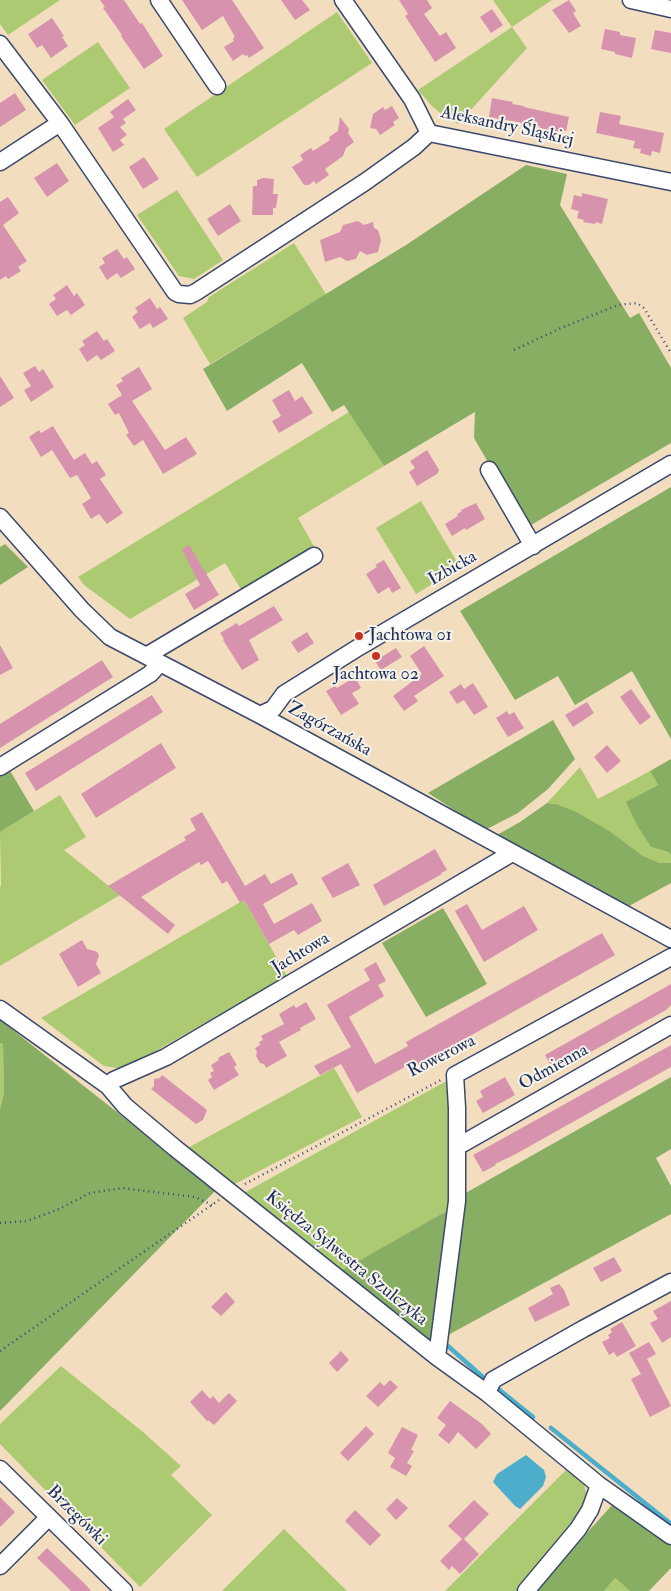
<!DOCTYPE html>
<html>
<head>
<meta charset="utf-8">
<style>
	body { margin:0 }
	canvas { display:block; background:#f3ddbf }
</style>
</head>
<body>
<canvas width="671" height="1591"></canvas>
<script>
const ctx = document.querySelector('canvas').getContext('2d');
ctx.lineJoin = 'round';
function fillPath(path, color) { ctx.fillStyle = color; ctx.fill(path, 'evenodd'); }
const poly = rows => new Path2D(rows.map(r => 'M' + r).join(''));
function stroke(path, color, width, dash) { ctx.strokeStyle = color; ctx.lineWidth = width; ctx.lineCap = dash ? 'butt' : 'round'; ctx.setLineDash(dash || []); ctx.stroke(path); }
function label(font, color, halo, rows, align = 'center') {
  ctx.font = font + ' "IM FELL Double Pica",serif'; ctx.lineWidth = 4; ctx.setLineDash([]); ctx.textBaseline = 'middle'; ctx.strokeStyle = halo; ctx.fillStyle = color; for (const [text, x, y, turn = 0] of rows) {
    ctx.save(); ctx.translate(x, y); ctx.rotate((+turn || 0) * Math.PI / 180); ctx.textAlign = isNaN(turn) ? turn : align; if (halo) ctx.strokeText(text, 0, 0); ctx.fillText(text, 0, 0); ctx.restore();
  }
}
fillPath(poly([
	[0,0,60,0,8,35,0,24],
	[493,0,552,0,512,27,527,48,458,124,444,116,432,106,418,90,512,27],
	[337,12,372,63,197,177,164,129],
	[98,42,130,88,75,125,42,80],
	[177,190,223,260,194,279,179,276,137,215],
	[294,243,326,294,210,364,183,318,207,302,209,297],
	[349,412,384,466,298,518,315,548,242,591,225,563,130,619,84,585,78,577],
	[421,501,460,567,416,594,376,528],
	[580,767,598,799,650,771,658,785,627,802,651,847,668,852,671,855,671,863,660,863,643,856,611,832,556,804,547,803],
	[60,795,86,837,64,850,120,895,0,966,0,887,1,886,0,832],
	[244,900,287,976,124,1069,104,1066,41,1018],
	[0,1043,3,1044,4,1092,0,1110],
	[334,1068,362,1117,231,1186,184,1150],
	[450,1079,450,1209,339,1272,242,1194],
	[61,1366,143,1432,181,1466,171,1475,212,1515,140,1587,0,1444,0,1424],
	[568,1468,584,1483,587,1498,571,1531,518,1591,445,1591],
	[284,1529,344,1588,347,1591,222,1591],
	[615,1578,630,1591,604,1591]
]), '#abca71');
fillPath(poly([
	[526,165,567,174,560,205,630,318,639,313,671,368,671,443,526,528,474,438,475,412,384,466,344,405,332,412,302,363,227,411,203,369,406,245],
	[671,487,671,739,632,671,575,705,558,676,515,700,460,611],
	[5,544,28,567,0,585,0,547],
	[553,720,575,759,548,789,518,813,485,830,428,793],
	[671,759,671,855,668,852,651,847,637,825,626,802,658,785,650,771],
	[9,769,34,811,0,832,0,775],
	[547,803,556,804,576,812,611,832,643,856,660,863,671,863,671,883,629,906,497,835,520,822],
	[443,908,487,984,426,1017,382,943],
	[0,1020,216,1190,0,1411,0,1110,4,1092,3,1044,0,1043],
	[671,1077,671,1149,656,1158,671,1186,671,1214,448,1335,462,1195],
	[450,1209,435,1341,430,1344,339,1272],
	[614,1503,671,1545,671,1568,649,1591,630,1591,615,1578,604,1591,534,1591]
]), '#88ae63');
fillPath(poly([
	[526,1455,544,1470,546,1477,543,1486,520,1509,515,1506,493,1482,497,1474]
]), '#4daecc');
stroke(poly([
	[448,1346,485,1379],
	[496,1387,533,1417],
	[551,1428,671,1524]
]), '#4daecc', 4.5);
fillPath(poly([
	[100,0,124,0,140,24,142,23,163,56,144,69,121,36,122,35,103,8,105,7],
	[182,0,232,0,264,48,249,58,247,55,245,56,243,54,233,61,224,47,234,41,233,38,235,37,223,16,202,30],
	[281,0,302,0,310,10,295,20],
	[399,0,427,0,432,8,424,14,440,36,446,32,456,48,435,62,405,16,408,14],
	[569,0,576,11,573,13,581,26,569,33,552,10],
	[492,9,503,25,491,33,480,17],
	[52,18,64,36,62,37,68,46,51,58,42,45,37,48,28,34],
	[605,29,620,32,620,35,636,38,632,58,615,54,615,52,601,49],
	[655,30,671,33,671,53,651,49],
	[15,93,26,110,0,127,0,103],
	[492,98,513,102,512,104,524,106,524,107,569,117,566,131,559,130,559,132,539,128,540,126,489,117],
	[128,99,136,110,123,119,126,123,120,127,127,135,120,140,124,145,113,152,98,128,114,117,110,112],
	[392,106,399,118,393,122,395,125,380,135,376,129,370,128,373,114,383,107,385,110],
	[600,112,621,116,619,124,664,133,660,153,652,151,651,156,640,153,641,149,633,148,635,141,596,133],
	[340,117,349,129,348,133,354,142,346,148,343,156,325,169,329,175,316,184,314,181,309,185,304,185,292,167,303,160,300,155,311,148,313,151,330,140,329,137,338,131],
	[144,157,159,179,143,189,129,167],
	[57,163,69,181,47,197,34,178],
	[263,178,274,179,273,194,278,194,276,208,273,208,273,215,252,215,253,186,257,186,257,180],
	[582,193,608,199,602,224,596,222,595,224,583,222,584,220,577,218,579,211,571,209,574,195,582,197],
	[8,197,19,213,3,225,27,261,18,267,21,271,8,279,6,276,0,280,0,202],
	[230,204,241,221,218,236,207,219],
	[358,221,364,225,373,222,374,228,378,230,381,240,378,252,367,255,360,251,356,259,347,261,340,257,325,262,320,240,340,232,343,225],
	[117,249,124,259,127,257,135,269,121,278,117,273,107,280,99,267,105,263,102,258],
	[67,285,74,296,77,293,85,305,71,315,67,310,57,316,49,304,56,299,53,295],
	[150,298,157,309,160,307,168,319,153,328,150,323,140,329,132,317,138,312,135,308],
	[97,331,104,341,107,339,115,351,101,360,97,355,87,362,79,349,85,345,82,341],
	[35,366,39,372,43,369,54,387,31,402,24,390,31,386,23,373],
	[139,367,152,389,132,401,165,450,186,437,197,454,163,474,143,440,134,446,126,435,129,433,119,413,115,415,108,404,122,395,116,385,123,381,121,378],
	[0,376,14,398,0,407],
	[289,390,295,401,302,396,313,413,279,433,272,421,281,416,272,400],
	[53,426,74,460,85,453,92,464,97,461,106,475,100,479,123,513,107,524,99,514,91,519,82,504,91,498,77,475,70,478,52,450,41,457,29,437,39,430,41,433],
	[427,450,439,470,437,474,417,486,409,472,415,468,410,461],
	[476,503,485,519,466,530,465,528,452,536,445,524,458,516,457,514,462,511,461,510],
	[189,545,219,595,194,610,185,594,200,585,182,549],
	[384,560,401,588,392,593,389,587,378,594,366,574,377,567,375,565],
	[274,606,283,620,249,640,259,660,242,670,223,640,224,639,220,633,237,623,239,626],
	[307,632,314,643,298,653,291,642],
	[0,645,13,668,0,675],
	[424,646,444,676,414,696,418,701,404,711,393,696,422,674,410,656],
	[396,648,402,657,381,670,375,661],
	[102,660,113,677,0,748,0,724],
	[355,677,361,688,352,693,359,704,341,715,326,691,335,686,337,688],
	[473,683,488,707,474,715,464,700,457,704,449,692,461,684,464,689],
	[631,689,651,717,640,725,620,697],
	[152,695,163,712,36,791,25,773],
	[587,702,594,713,573,727,565,715],
	[507,711,509,715,514,712,524,728,508,737,496,718],
	[161,743,176,768,96,818,81,794],
	[607,745,621,761,607,773,594,757],
	[202,812,245,886,265,874,271,884,292,873,298,884,263,904,274,924,312,903,322,921,298,935,294,930,269,944,244,900,240,903,227,881,222,884,208,861,201,865,199,862,141,897,175,925,168,934,108,886,186,840,184,837,196,830,190,819],
	[435,849,447,870,441,873,442,874,384,906,373,885],
	[348,863,360,885,333,898,321,878],
	[467,904,482,930,524,906,538,930,484,962,455,911],
	[602,933,615,955,418,1065,416,1061,357,1093,341,1064,320,1075,314,1066,351,1047,327,1005,370,980,364,969,376,962,386,981,378,985,384,996,349,1017,375,1064,408,1046,406,1042],
	[82,940,87,949,95,951,98,953,99,956,96,964,101,973,78,987,59,954],
	[671,984,671,1005,666,1010,555,1072,545,1055],
	[306,1002,316,1019,300,1028,301,1030,279,1042,287,1056,266,1068,264,1064,260,1063,256,1056,257,1052,255,1048,260,1045,259,1042,263,1040,261,1036,284,1024,279,1014,294,1005,296,1008],
	[671,1045,671,1067,514,1155,495,1164,496,1165,483,1172,473,1155],
	[229,1052,237,1065,234,1067,239,1075,214,1090,208,1080,212,1077,210,1073,214,1071,211,1065,219,1060,218,1058],
	[162,1075,207,1110,203,1120,196,1124,151,1089,154,1086,154,1079,160,1078],
	[505,1077,515,1095,483,1113,476,1101,483,1097,480,1091],
	[614,1257,622,1271,601,1282,593,1268],
	[559,1284,564,1290,570,1305,535,1322,528,1308,553,1294,550,1288],
	[226,1292,235,1302,221,1316,211,1307],
	[671,1301,671,1337,662,1343,650,1323,658,1319,653,1311],
	[622,1322,636,1346,617,1357,614,1352,609,1355,602,1342,610,1338,608,1335,612,1332,610,1329],
	[649,1342,656,1354,647,1359,671,1406,650,1417,631,1379,641,1374,629,1353],
	[341,1351,349,1360,337,1372,329,1363],
	[390,1380,398,1387,378,1407,366,1396,380,1382,384,1386],
	[202,1390,210,1399,213,1396,219,1403,229,1393,237,1401,214,1425,208,1420,207,1421,190,1402],
	[450,1401,482,1424,491,1434,476,1449,458,1432,449,1444,438,1435,446,1425,437,1418],
	[366,1426,374,1434,348,1461,340,1453],
	[402,1427,418,1435,411,1450,414,1451,407,1463,412,1466,406,1476,390,1467,395,1458,388,1453],
	[0,1497,15,1512,0,1527],
	[397,1498,408,1508,396,1520,386,1509],
	[474,1500,489,1514,464,1539,479,1554,460,1574,452,1566,449,1570,440,1561,462,1539,448,1526],
	[355,1510,381,1535,370,1546,345,1521],
	[47,1548,85,1584,91,1591,71,1591,53,1573,37,1558]
]), '#d793ad');
const minor = poly([
	[159,0,217,86],
	[343,0,412,99,429,133,671,182],
	[631,0,671,9],
	[0,44,60,123,175,292,179,294,190,295,196,292,365,182,414,147,429,133],
	[0,162,60,123],
	[489,470,533,546],
	[0,517,82,610,110,637,260,715,671,939],
	[146,656,314,556],
	[260,715,273,709,284,694,359,647,671,464],
	[0,767,150,674,160,663],
	[0,1009,108,1086,125,1106,175,1148,437,1357,487,1393,599,1485,671,1536],
	[108,1086,114,1080,166,1057,512,853],
	[457,1144,462,1144,671,1025],
	[437,1357,457,1201,457,1108,455,1075,671,957],
	[487,1393,493,1380,583,1329,671,1282],
	[0,1469,124,1591],
	[0,1566,49,1517],
	[526,1591,578,1529,590,1510,599,1485]
]);
stroke(minor, '#3b496d', 19);
stroke(poly([
	[514,350,561,328,618,305,637,303,644,308,671,353],
	[245,1184,441,1080],
	[0,1223,27,1221,57,1210,90,1193,122,1188,195,1197,212,1205],
	[0,1351,219,1200]
]), '#3b496d', 2.5, [1, 4]);
stroke(minor, '#fff', 16);
for (const [x, y, r, color] of [
	[359,636,5,"#c8321e"],
	[376,656,5,"#c8321e"]
]) { const dot = new Path2D(); dot.arc(x, y, r, 0, 2 * Math.PI); ctx.fillStyle = color; ctx.fill(dot); stroke(dot, '#f7f3e8', 2); }
label('18px', '#1b2f5e', '#f7f3e8', [
	["Aleksandry Śląskiej",507,127,12],
	["Izbicka",453,569,-30],
	["Zagórzańska",329,730,29],
	["Jachtowa",301,954,-31],
	["Rowerowa",442,1057,-27],
	["Odmienna",554,1068,-29],
	["Księdza Sylwestra Szulczyka",346,1259,39],
	["Brzegówki",76,1516,45]
]);
label('18px', '#1b2f5e', '#f7f3e8', [
	["Jachtowa 01",369,636],
	["Jachtowa 02",376,675,"center"]
], 'left');
</script>
</body>
</html>
